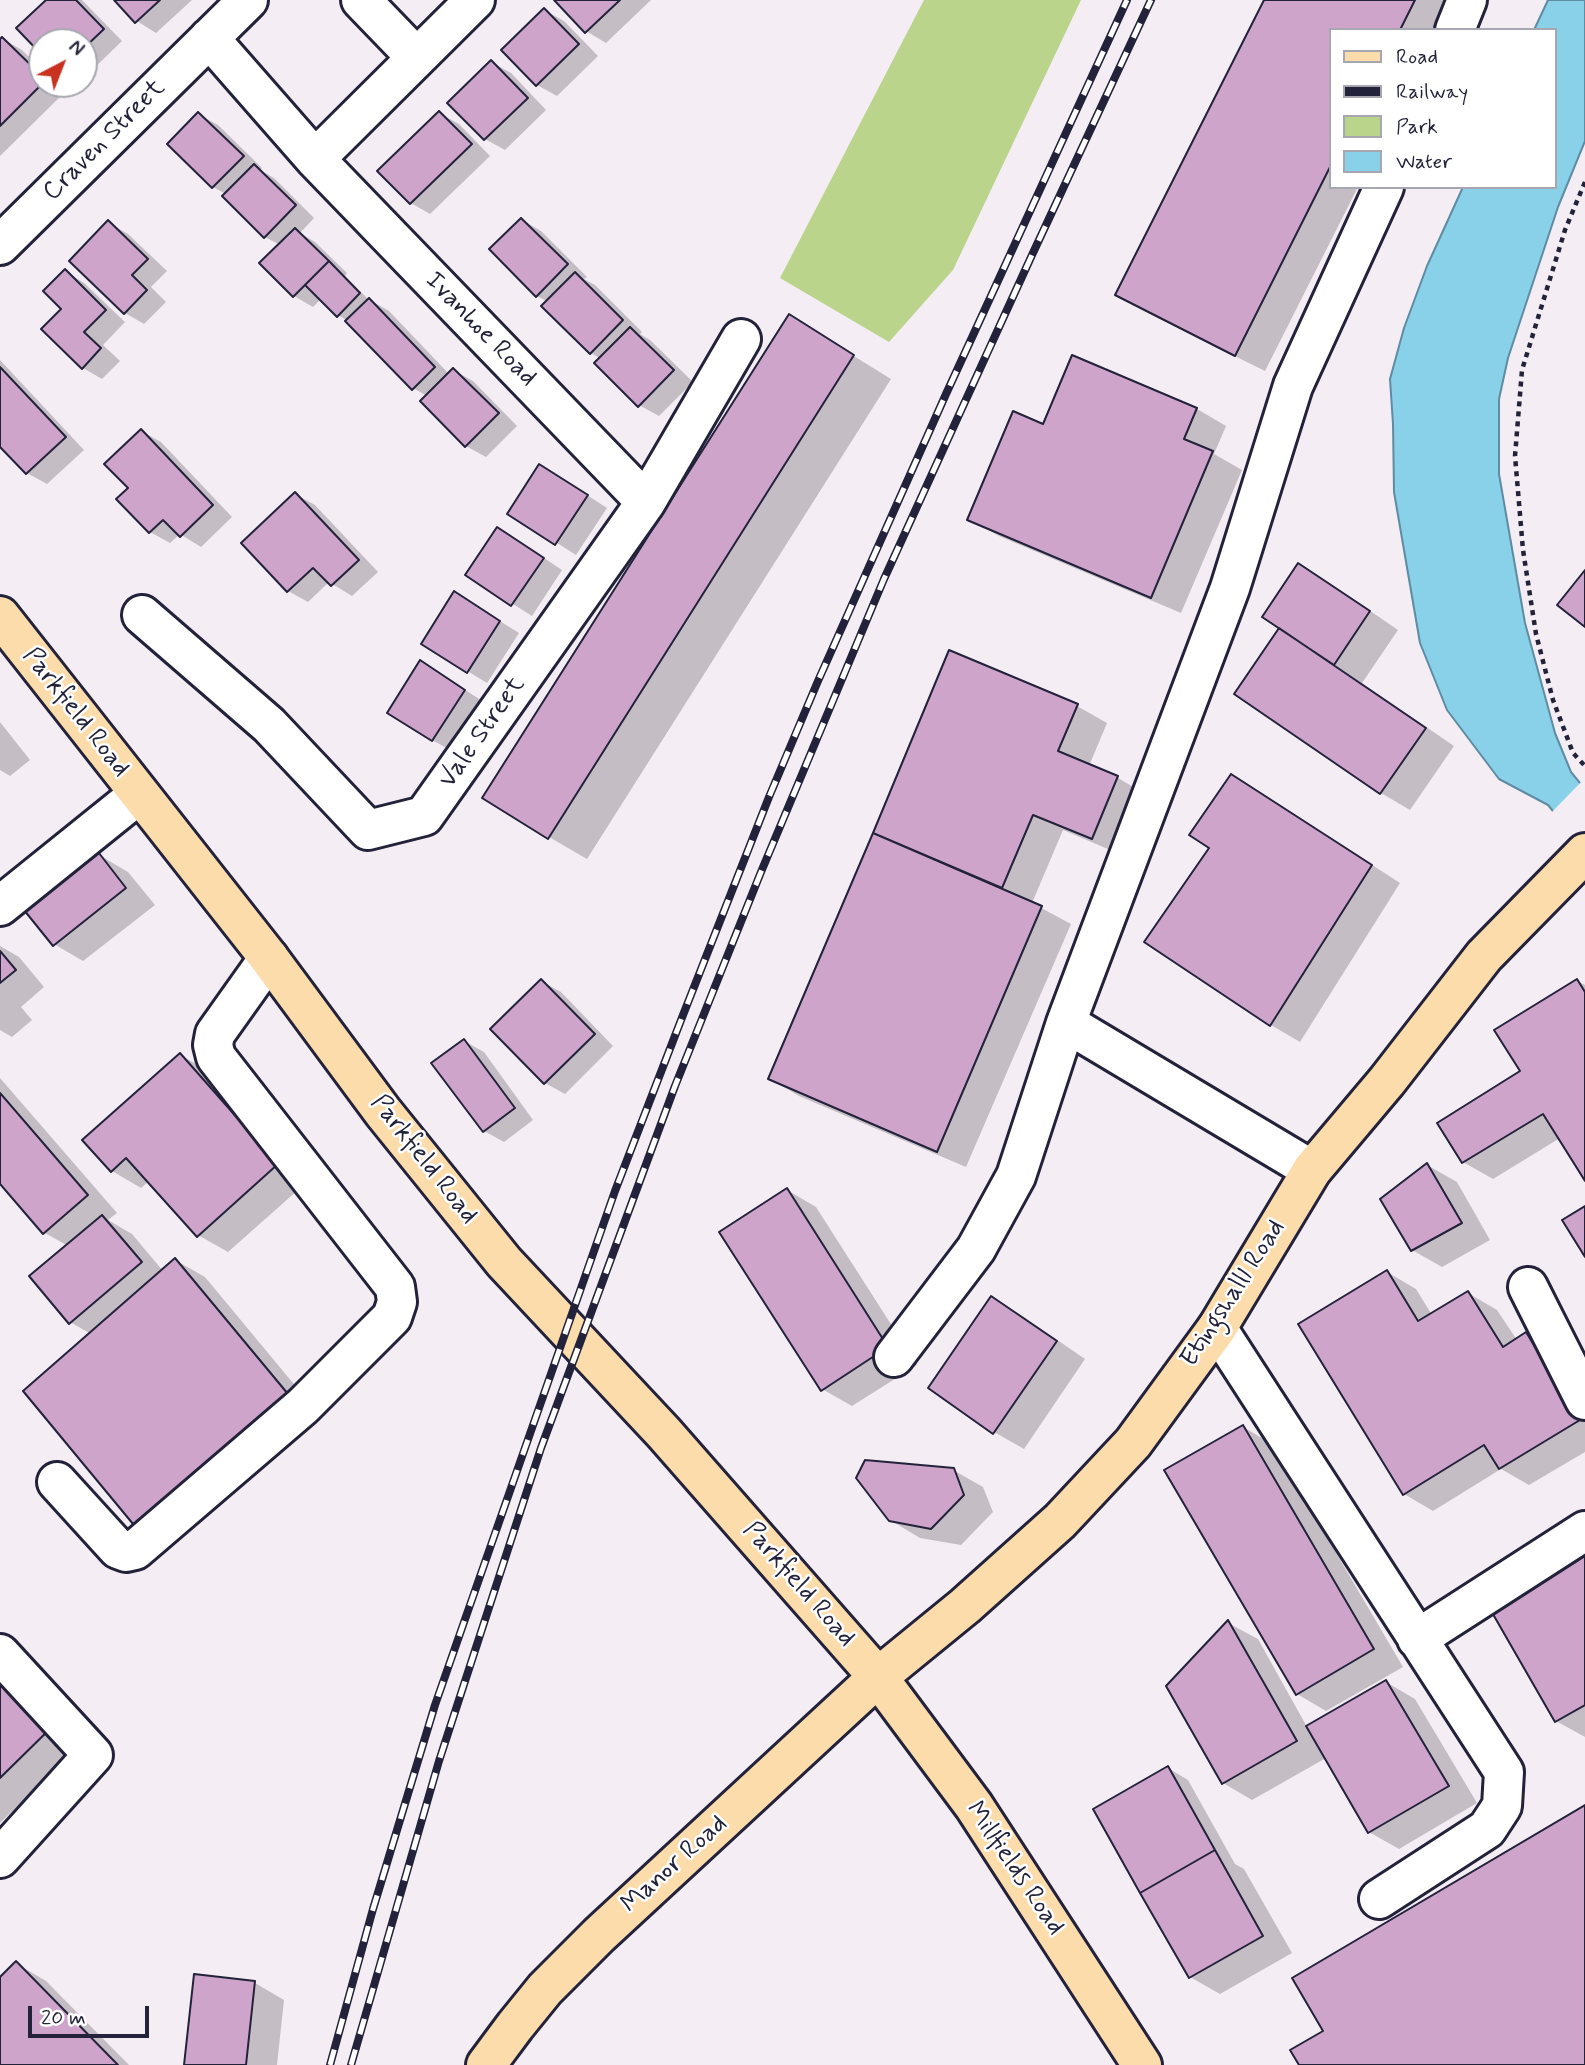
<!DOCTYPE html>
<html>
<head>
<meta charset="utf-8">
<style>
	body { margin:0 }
	#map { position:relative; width:1585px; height:2065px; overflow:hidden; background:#f5edf4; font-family:Mynerve,sans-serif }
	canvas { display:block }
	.legend { position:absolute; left:1329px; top:28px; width:228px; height:161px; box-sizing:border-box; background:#fff; border:2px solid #a7a7b1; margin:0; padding:9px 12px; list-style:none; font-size:21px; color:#22223b }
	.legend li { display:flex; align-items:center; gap:14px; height:35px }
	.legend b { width:35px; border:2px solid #a7a7b1 }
	.north { position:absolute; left:28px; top:28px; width:70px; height:70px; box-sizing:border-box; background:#fff; border:2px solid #a7a7b1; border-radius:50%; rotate:42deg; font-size:19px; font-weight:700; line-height:28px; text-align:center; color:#22223b }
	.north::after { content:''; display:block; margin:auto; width:24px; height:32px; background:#c8321e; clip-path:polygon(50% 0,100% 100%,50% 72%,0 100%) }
	.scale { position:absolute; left:28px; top:2006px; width:121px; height:32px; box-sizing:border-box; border:4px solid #22223b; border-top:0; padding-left:9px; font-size:21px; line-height:24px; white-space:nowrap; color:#22223b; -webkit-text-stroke:5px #fff; paint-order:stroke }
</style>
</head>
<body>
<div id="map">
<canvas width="1585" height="2065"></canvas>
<ul class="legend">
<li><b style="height:9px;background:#fddcac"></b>Road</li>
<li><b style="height:9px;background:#22223b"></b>Railway</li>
<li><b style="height:19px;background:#bad48c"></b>Park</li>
<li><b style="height:19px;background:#88d1e9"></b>Water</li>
</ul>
<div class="north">N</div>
<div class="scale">20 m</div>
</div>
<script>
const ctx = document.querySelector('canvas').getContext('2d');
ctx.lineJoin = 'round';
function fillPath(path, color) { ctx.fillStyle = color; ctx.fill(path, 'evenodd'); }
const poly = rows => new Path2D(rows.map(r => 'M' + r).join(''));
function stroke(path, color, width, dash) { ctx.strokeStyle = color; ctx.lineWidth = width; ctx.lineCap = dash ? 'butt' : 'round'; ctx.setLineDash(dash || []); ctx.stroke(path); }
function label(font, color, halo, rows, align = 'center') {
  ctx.font = font + ' Mynerve,sans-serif'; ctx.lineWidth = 5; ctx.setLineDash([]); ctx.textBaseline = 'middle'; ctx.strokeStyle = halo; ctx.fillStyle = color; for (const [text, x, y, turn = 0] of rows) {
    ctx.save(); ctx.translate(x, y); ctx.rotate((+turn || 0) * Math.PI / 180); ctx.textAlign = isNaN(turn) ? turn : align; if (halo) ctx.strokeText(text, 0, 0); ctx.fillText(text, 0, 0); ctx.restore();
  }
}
fillPath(poly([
	[924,0,1081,0,953,270,889,342,780,278]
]), '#bad48c');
const water = poly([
	[1548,0,1585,0,1585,141,1558,207,1508,358,1499,399,1499,474,1525,623,1555,733,1571,772,1585,789,1585,850,1548,805,1499,779,1447,710,1420,643,1394,492,1393,424,1390,379,1404,328,1427,266,1463,187,1555,187,1555,30,1534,30,1548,0]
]);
fillPath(water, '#88d1e9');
stroke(water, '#5f8ba3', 2);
fillPath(poly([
	[1583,780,1585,783,1585,854,1550,814]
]), '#f5edf4');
fillPath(poly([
	[48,0,82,0,122,41,84,78,84,42,42,42,42,52,19,28],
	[116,0,192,0,156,33,137,21],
	[556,0,651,0,606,43,586,31],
	[1266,0,1452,0,1437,30,1331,30,1331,187,1358,187,1265,371,1146,312,1117,295],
	[544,10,564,21,598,56,557,96,537,85],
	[3,39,22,50,42,70,42,84,56,84,64,93,0,156,0,41],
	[491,62,511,73,546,110,505,150,485,139,450,103],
	[439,113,459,124,490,156,430,214,411,203],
	[198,114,218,125,262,168,260,170,274,178,314,218,300,233,315,242,347,273,345,276,368,299,389,311,449,374,453,370,473,381,517,426,486,457,466,446,427,396,413,388,348,321,338,315,321,299,313,307,294,296,280,245,265,237,226,194,213,187],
	[522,220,541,231,587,277,584,279,595,285,642,332,640,334,650,340,693,382,659,416,639,405,601,359,591,353,543,306,548,302,537,296],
	[109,223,128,234,167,271,151,287,166,302,144,324,125,313],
	[65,271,84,283,125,322,103,345,120,361,102,379,83,368,63,309],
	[789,316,891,379,587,859,549,837],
	[1073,357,1197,409,1226,426,1214,454,1242,470,1181,613,999,536,969,519,1044,427],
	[0,360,84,450,47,484,27,473,0,444],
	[141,431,161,442,232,517,201,547,180,534,170,543,150,532,131,488],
	[559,477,607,508,576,555,510,513],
	[295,494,315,505,378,572,352,596,329,582,308,602,288,591,243,543],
	[517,540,562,570,532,616,467,575],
	[1299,565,1328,582,1398,630,1362,683,1454,746,1410,810,1381,793,1236,693,1281,628],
	[474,605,519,633,487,683,423,644],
	[950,652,1077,706,1107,723,1089,766,1118,778,1147,795,1122,855,1063,830,1032,903,1071,924,966,1167,799,1096,770,1079],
	[440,674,484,702,452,751,432,740],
	[0,722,30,760,10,776,0,770],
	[1232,776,1261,793,1400,883,1300,1042,1271,1025,1146,942,1212,847],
	[99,855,128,872,155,905,83,961,54,944],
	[0,946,19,957,44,987,21,1007,32,1020,12,1037,0,1030],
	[541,981,561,992,613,1046,565,1094,545,1083],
	[1577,981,1585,985,1585,1178,1560,1138,1493,1179,1463,1162,1522,1072],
	[464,1041,484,1052,533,1120,504,1142,484,1131],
	[180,1055,210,1072,307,1182,228,1252,198,1235,149,1181,141,1188,112,1171],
	[0,1078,117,1213,108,1220,132,1234,163,1271,175,1260,205,1277,322,1418,169,1546,91,1334,70,1322,68,1246,45,1233,0,1181],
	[1427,1165,1457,1182,1490,1240,1442,1267,1412,1250],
	[787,1190,816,1207,917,1365,852,1406,822,1389],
	[1387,1272,1416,1289,1432,1315,1468,1293,1497,1310,1517,1340,1526,1334,1556,1351,1585,1399,1585,1452,1529,1485,1501,1469,1433,1511,1404,1494],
	[991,1298,1021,1315,1085,1359,1024,1449,994,1432,930,1388],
	[1243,1427,1272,1444,1403,1667,1326,1711,1297,1694],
	[953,1470,983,1487,993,1512,961,1545,920,1538,890,1520],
	[1585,1556,1585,1737,1556,1721],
	[1228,1623,1258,1639,1307,1727,1386,1682,1415,1699,1477,1803,1399,1849,1369,1832,1326,1758,1252,1800,1223,1783],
	[0,1651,86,1739,0,1823],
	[1168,1768,1188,1780,1235,1864,1244,1869,1292,1953,1220,1994,1190,1977],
	[17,1964,46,1981,129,2065,0,2065,0,1980],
	[196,1976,255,1983,284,2000,277,2065,185,2065]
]), '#0003');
const building = poly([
	[46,0,76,0,104,29,84,48,84,42,42,42,42,55,16,28,46,0],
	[114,0,160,0,135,23,114,0],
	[554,0,620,0,585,33,554,0],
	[1264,0,1415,0,1400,30,1331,30,1331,165,1235,356,1115,295,1264,0],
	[544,8,579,44,536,86,501,50,544,8],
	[2,37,42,76,42,84,0,126,0,39,2,37],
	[491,60,528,98,484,140,447,103,491,60],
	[439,111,472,144,410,204,377,171,439,111],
	[198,112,244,156,212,188,167,144,198,112],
	[254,164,296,205,264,238,222,196,254,164],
	[521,218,568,264,536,297,489,249,521,218],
	[108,220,148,259,132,275,147,290,124,314,69,261,108,220],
	[295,228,329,261,293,297,259,263,295,228],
	[329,261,360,293,337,317,305,285,329,261],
	[65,269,106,310,84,332,101,348,82,369,41,329,61,309,43,291,65,269],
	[575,272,623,320,590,354,541,306,575,272],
	[369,298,435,367,412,390,345,321,369,298],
	[789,314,854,355,548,839,482,798,789,314],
	[630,327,674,370,638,407,594,363,630,327],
	[1072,355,1197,408,1184,439,1213,451,1151,598,967,520,1013,411,1043,424,1072,355],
	[0,367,66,437,26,474,0,447,0,367],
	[453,368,499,413,465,447,420,401,453,368],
	[141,429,213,505,180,537,163,520,149,533,116,499,128,488,104,464,141,429],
	[539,464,588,495,555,545,507,514,539,464],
	[295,492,359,560,331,586,313,568,287,592,241,543,295,492],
	[497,527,544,558,511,606,465,575,497,527],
	[1298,563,1370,611,1334,665,1262,617,1298,563],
	[1585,570,1585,627,1557,605,1585,570],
	[454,591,500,621,467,673,421,644,454,591],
	[1279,628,1426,728,1380,794,1234,694,1279,628],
	[949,650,1078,704,1058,751,1118,776,1092,839,1033,815,1002,888,873,833,949,650],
	[420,660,465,690,432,741,387,713,420,660],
	[1231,774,1372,865,1270,1026,1144,942,1209,848,1189,835,1231,774],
	[873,833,1042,906,937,1152,768,1079,873,833],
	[99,853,126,888,53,946,24,910,99,853],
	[0,951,16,970,0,983,0,951],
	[541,979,595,1034,544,1084,490,1029,541,979],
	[1577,979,1585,992,1585,1181,1543,1114,1462,1163,1437,1123,1520,1071,1494,1030,1577,979],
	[464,1039,515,1108,483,1132,431,1063,464,1039],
	[180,1053,278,1164,197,1237,126,1158,111,1172,82,1140,180,1053],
	[0,1093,88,1195,43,1234,0,1184,0,1093],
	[1427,1163,1462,1223,1411,1251,1380,1199,1427,1163],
	[787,1188,888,1347,821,1391,719,1232,787,1188],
	[1585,1206,1585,1257,1562,1220,1585,1206],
	[102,1215,142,1262,69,1324,29,1276,102,1215],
	[175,1258,293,1400,138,1530,23,1391,175,1258],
	[1387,1270,1418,1321,1468,1291,1503,1347,1526,1332,1580,1420,1499,1469,1484,1445,1403,1495,1298,1324,1387,1270],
	[991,1296,1057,1341,993,1434,928,1388,991,1296],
	[1243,1425,1374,1649,1296,1695,1164,1470,1243,1425],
	[865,1460,954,1468,964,1495,931,1529,889,1521,856,1478,865,1460],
	[1585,1554,1585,1705,1555,1722,1490,1609,1585,1554],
	[1228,1620,1297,1741,1222,1784,1166,1686,1228,1620],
	[0,1662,58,1721,0,1778,0,1662],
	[1386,1680,1449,1786,1368,1833,1306,1726,1386,1680],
	[1168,1766,1215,1850,1140,1893,1093,1809,1168,1766],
	[1585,1805,1585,2065,1299,2065,1290,2050,1323,2031,1292,1978,1585,1805],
	[1215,1850,1263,1936,1189,1978,1140,1893,1215,1850],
	[16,1961,118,2065,0,2065,0,1977,16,1961],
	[194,1974,255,1981,246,2065,184,2065,194,1974]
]);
fillPath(building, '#cea4ca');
stroke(building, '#22223b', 2);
const minor = poly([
	[361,0,416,57],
	[1455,30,1467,0],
	[209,38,315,159,646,502],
	[315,159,475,0],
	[0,245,248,0],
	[142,615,269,725,368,830,424,816,646,502,741,339],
	[0,906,139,794],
	[1066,1023,1312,1170],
	[1528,1287,1585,1400],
	[1217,1328,1504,1772,1502,1806,1487,1829,1379,1899],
	[894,1357,976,1249,1016,1176,1066,1023,1230,588,1293,386,1384,187],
	[57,1482,118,1549,126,1552,135,1550,303,1406,392,1317,397,1302,395,1287,216,1057,213,1045,215,1034,269,958],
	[1417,1639,1585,1531],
	[0,1654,93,1755,0,1858]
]);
const major = poly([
	[0,616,269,958,383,1112,504,1262,664,1433,878,1677,974,1806,1142,2065],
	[486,2065,515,2026,545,1989,599,1935,878,1677,965,1606,1060,1521,1133,1443,1217,1328,1312,1170,1387,1081,1484,956,1585,853]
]);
stroke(minor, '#22223b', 44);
stroke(major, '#22223b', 44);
stroke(poly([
	[1585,182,1565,230,1522,370,1515,456,1523,550,1536,634,1553,700,1573,753,1585,766]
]), '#22223b', 4.5, [5, 5]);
stroke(minor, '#fff', 38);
stroke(major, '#fddcac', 38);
const rail = poly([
	[330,2065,373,1909,435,1705,615,1191,683,1015,769,797,818,681,946,394,1127,0],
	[351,2065,439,1761,541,1448,675,1086,761,872,884,579,1032,255,1151,0]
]);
stroke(rail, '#22223b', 8);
stroke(rail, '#fff', 5, [16]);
label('26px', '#22223b', '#fff', [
	["Craven Street",105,141,-45],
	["Ivanhoe Road",480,330,46],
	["Parkfield Road",75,713,52],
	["Vale Street",483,733,-55],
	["Parkfield Road",423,1160,52],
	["Etingshalll Road",1234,1294,-57],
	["Parkfield Road",798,1585,49],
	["Manor Road",675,1865,-42],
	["Millfields Road",1014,1869,56]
]);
</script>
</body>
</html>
